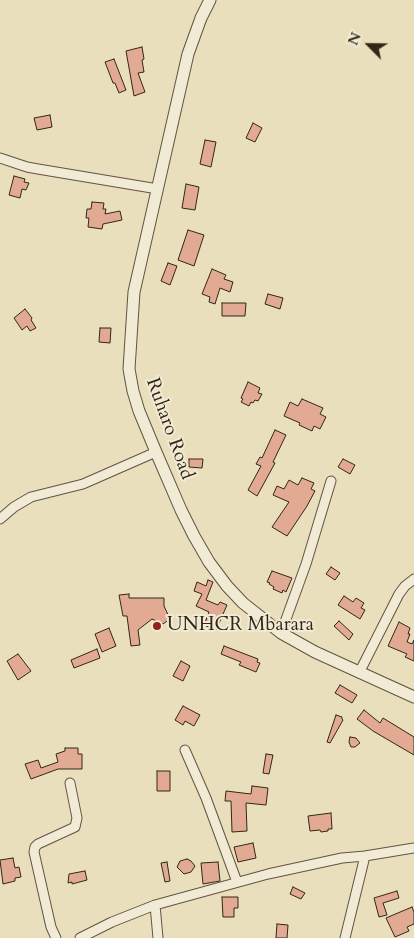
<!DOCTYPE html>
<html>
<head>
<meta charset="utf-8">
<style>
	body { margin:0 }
	#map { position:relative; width:414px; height:938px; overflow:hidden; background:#e9dfbd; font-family:Cardo,serif }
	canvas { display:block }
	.north { position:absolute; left:344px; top:20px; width:50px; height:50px; -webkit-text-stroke:4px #f1ead4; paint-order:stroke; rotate:293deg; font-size:14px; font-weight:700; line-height:20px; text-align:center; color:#322618 }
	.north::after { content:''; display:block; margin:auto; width:18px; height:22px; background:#322618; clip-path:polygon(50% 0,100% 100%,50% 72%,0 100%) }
</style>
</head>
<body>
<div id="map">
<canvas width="414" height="938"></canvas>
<div class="north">N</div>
</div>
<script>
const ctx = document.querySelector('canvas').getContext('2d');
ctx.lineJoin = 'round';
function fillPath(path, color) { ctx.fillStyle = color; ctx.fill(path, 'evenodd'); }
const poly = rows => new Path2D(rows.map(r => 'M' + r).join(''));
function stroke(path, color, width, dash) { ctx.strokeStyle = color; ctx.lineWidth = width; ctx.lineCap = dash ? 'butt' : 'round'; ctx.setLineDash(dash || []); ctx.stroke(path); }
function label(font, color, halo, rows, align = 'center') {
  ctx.font = font + ' Cardo,serif'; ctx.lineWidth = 4; ctx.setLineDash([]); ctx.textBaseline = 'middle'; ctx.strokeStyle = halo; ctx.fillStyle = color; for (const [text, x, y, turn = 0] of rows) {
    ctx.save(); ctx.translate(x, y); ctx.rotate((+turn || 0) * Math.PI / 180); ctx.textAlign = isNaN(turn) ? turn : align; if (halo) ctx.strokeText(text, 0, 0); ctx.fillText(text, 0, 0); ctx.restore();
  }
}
const building = poly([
	[142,47,144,59,142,60,144,72,138,73,145,92,134,96,126,51,142,47],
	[114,59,126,90,119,93,115,83,113,83,105,62,114,59],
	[50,115,52,127,37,130,34,118,50,115],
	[253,123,262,128,255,142,246,138,253,123],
	[205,140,216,142,211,167,200,164,205,140],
	[14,176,25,179,24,182,29,183,26,190,22,189,20,198,9,195,14,176],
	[186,184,199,187,195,210,182,208,186,184],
	[92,202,104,203,103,209,106,209,105,214,120,211,122,220,103,224,102,229,88,227,89,218,86,218,87,209,91,209,92,202],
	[188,230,204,235,194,266,178,260,188,230],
	[168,263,177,266,170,285,161,281,168,263],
	[212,269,226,275,224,279,233,282,230,292,220,288,215,304,209,302,210,297,202,294,212,269],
	[268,294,283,298,280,309,265,304,268,294],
	[222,303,246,303,245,316,222,316,222,303],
	[25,309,32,318,31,320,36,328,30,331,27,326,22,330,14,318,25,309],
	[100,328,111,328,110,343,99,342,100,328],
	[248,382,260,388,258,393,262,394,258,401,255,400,253,403,251,402,249,406,241,402,243,399,241,398,248,382],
	[302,399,323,408,320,414,326,417,320,429,314,426,312,431,299,425,300,423,284,416,290,402,298,406,302,399],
	[275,430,286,435,273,462,275,463,257,496,248,490,261,466,256,464,260,457,262,458,275,430],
	[189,459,203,459,202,468,189,467,189,459],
	[343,459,355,465,350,474,338,467,343,459],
	[302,478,314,483,311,489,315,491,307,506,287,536,272,527,289,502,273,495,277,486,284,489,289,480,298,485,302,478],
	[331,567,340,573,335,580,326,574,331,567],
	[272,571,292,578,286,592,283,590,282,593,273,589,274,587,269,584,270,583,267,582,272,571],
	[208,580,213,582,206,600,218,605,220,602,227,605,216,630,204,625,209,612,196,606,202,594,194,591,197,582,206,586,208,580],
	[129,594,129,598,164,598,164,606,170,619,163,624,152,619,138,630,140,645,131,646,127,616,123,616,119,595,129,594],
	[344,596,353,602,356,598,364,603,361,608,365,610,360,619,338,605,344,596],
	[339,621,353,634,349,640,334,626,339,621],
	[399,622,410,628,408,634,410,634,407,642,412,644,414,640,414,661,405,657,407,654,388,646,399,622],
	[109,628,116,646,102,652,95,634,109,628],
	[224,646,258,659,257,662,260,663,256,672,239,665,241,662,221,654,224,646],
	[97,649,100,658,74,668,71,660,97,649],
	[18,654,31,671,18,680,7,661,18,654],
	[181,661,190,666,183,681,173,676,181,661],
	[340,685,357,695,352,703,335,693,340,685],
	[183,706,200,715,194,726,185,721,183,725,175,720,183,706],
	[364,710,380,723,383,718,414,737,414,755,373,731,357,719,364,710],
	[336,715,342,717,342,719,343,720,330,743,327,742,336,715],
	[350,737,356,738,360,743,355,747,351,747,349,742,350,737],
	[65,748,78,748,78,754,82,754,82,769,58,769,31,779,25,764,38,760,41,768,58,762,56,754,65,751,65,748],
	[266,754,273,755,269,774,263,773,266,754],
	[157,771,170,771,170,791,157,791,157,771],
	[252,786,268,788,266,805,246,803,247,831,232,832,231,801,225,801,226,791,251,794,252,786],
	[331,813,332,829,328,829,328,831,321,832,320,830,310,831,308,816,331,813],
	[253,843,256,858,238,862,234,847,253,843],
	[13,858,15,868,19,867,21,877,15,878,15,881,3,884,0,860,13,858],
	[187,859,191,861,195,866,191,872,184,874,177,867,180,861,187,859],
	[167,862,170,881,165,882,161,863,167,862],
	[218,862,220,881,203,884,201,863,218,862],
	[85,871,87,880,72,884,72,882,68,883,69,874,85,871],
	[293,887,305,893,301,899,290,894,293,887],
	[397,891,399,898,383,903,387,915,379,917,374,898,397,891],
	[222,897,238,897,238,908,234,908,234,917,223,917,222,897],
	[412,907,414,912,414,924,407,927,409,931,395,937,386,918,412,907],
	[277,924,288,925,287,938,276,938,277,924]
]);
fillPath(building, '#e2aa93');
stroke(building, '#322618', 1);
const minor = poly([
	[0,158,27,167,38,169,158,189],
	[0,519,14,507,31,497,83,484,156,452],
	[281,633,306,564,331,481],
	[359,673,399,594,405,586,414,579],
	[185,750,206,798,237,882],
	[155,905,158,938],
	[56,938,51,927,34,852,35,847,38,844,75,827,77,818,70,783],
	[80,938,112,922,155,905,268,874,342,858,365,856],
	[345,938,365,856,414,848]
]);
const tertiary = poly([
	[210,0,201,18,188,54,134,292,129,369,133,391,139,411,156,452,181,510,194,536,209,562,227,586,243,603,281,633,315,652,414,697]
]);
stroke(minor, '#605441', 11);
stroke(tertiary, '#605441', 13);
stroke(minor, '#f1ead4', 9);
stroke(tertiary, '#f1ead4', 11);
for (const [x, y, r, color] of [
	[157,626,5,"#8f2418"]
]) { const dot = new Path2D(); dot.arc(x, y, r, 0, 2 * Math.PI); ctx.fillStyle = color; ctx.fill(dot); stroke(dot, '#f1ead4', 2); }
label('19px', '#322618', '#f1ead4', [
	["Ruharo Road",169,429,70]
]);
label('19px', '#322618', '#f1ead4', [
	["UNHCR Mbarara",167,626]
], 'left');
</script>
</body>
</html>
